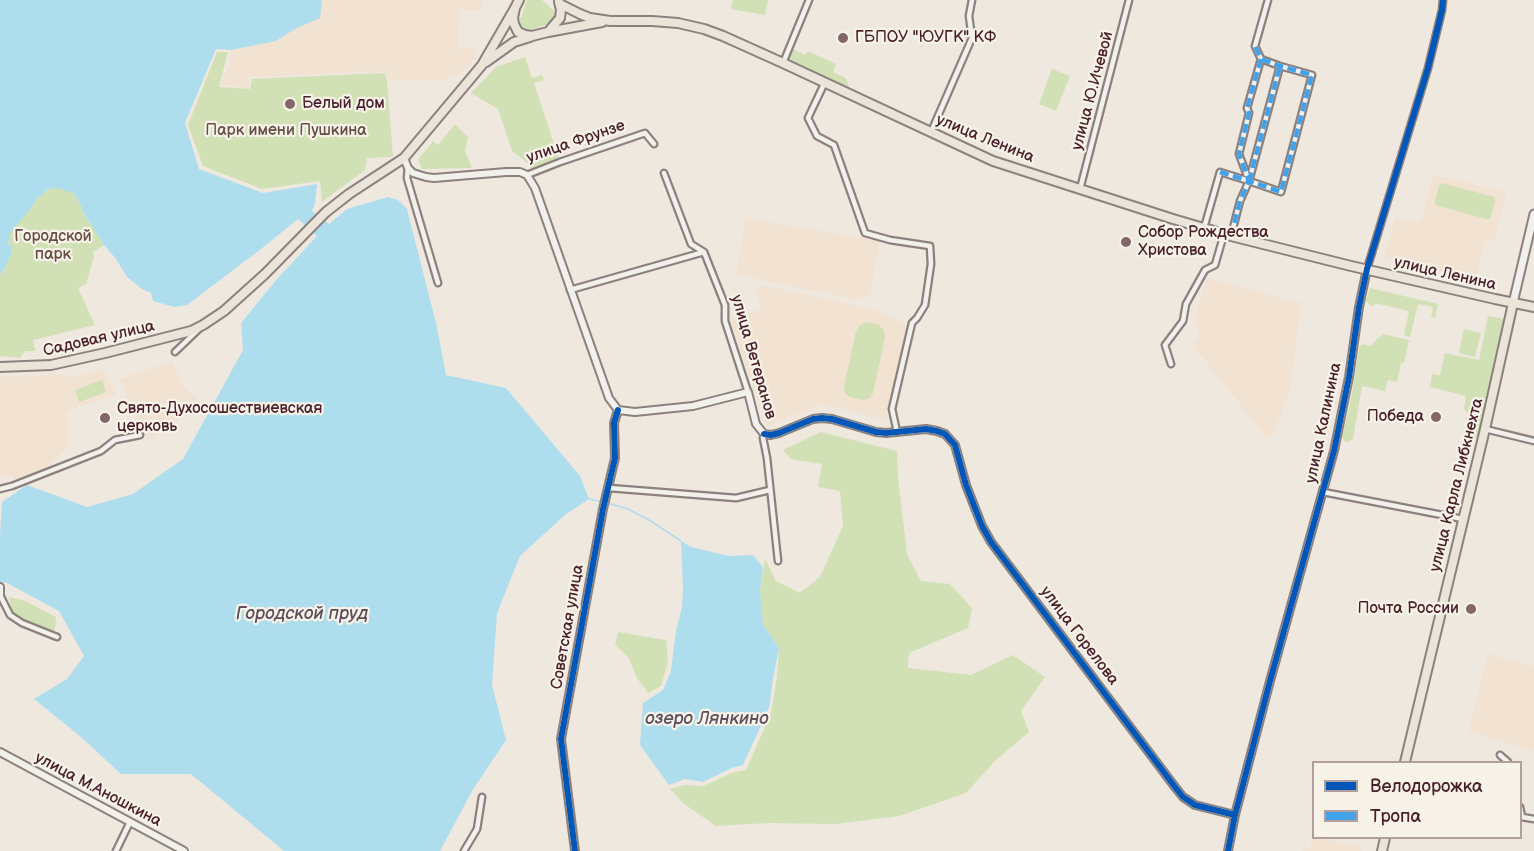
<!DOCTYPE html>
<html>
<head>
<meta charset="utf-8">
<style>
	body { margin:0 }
	#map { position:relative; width:1534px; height:851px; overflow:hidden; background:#efe8df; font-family:"Balsamiq Sans",sans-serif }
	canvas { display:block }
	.legend { position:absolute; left:1312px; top:761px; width:210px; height:78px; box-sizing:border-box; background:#f7f3e8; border:2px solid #b29e9c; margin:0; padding:8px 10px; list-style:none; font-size:18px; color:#4a1f2b }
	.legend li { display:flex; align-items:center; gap:12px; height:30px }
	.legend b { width:30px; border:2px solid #b29e9c }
</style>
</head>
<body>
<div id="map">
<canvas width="1534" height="851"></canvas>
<ul class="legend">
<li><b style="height:8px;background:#0057b8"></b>Велодорожка</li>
<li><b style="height:8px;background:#40a2eb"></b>Тропа</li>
</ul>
</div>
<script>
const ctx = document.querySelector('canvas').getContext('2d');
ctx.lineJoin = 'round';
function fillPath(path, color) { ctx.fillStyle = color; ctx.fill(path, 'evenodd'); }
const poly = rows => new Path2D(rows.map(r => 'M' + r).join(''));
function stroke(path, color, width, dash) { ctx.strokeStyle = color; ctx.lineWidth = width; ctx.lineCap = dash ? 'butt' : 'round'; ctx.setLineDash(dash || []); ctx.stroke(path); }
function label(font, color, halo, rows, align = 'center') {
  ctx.font = font + ' "Balsamiq Sans",sans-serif'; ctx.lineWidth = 4.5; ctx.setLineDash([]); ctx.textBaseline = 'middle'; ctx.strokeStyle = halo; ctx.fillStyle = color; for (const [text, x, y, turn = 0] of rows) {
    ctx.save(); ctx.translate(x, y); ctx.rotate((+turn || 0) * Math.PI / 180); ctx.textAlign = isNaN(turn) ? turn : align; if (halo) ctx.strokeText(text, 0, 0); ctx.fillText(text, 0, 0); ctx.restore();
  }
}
fillPath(poly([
	[322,0,484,0,479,10,460,10,458,48,475,49,476,58,457,76,448,75,447,81,388,80,386,71,250,77,249,88,220,85,230,63,231,50,276,41,295,29,319,18],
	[1434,175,1506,192,1495,239,1491,239,1485,243,1475,281,1384,257,1396,217,1420,223],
	[745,218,880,241,870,294,855,299,737,275],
	[1207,278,1301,303,1290,389,1274,434,1267,438,1194,347,1200,337,1195,318],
	[762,285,879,311,907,326,886,420,821,404,767,427,730,319,762,309,755,290],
	[173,361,182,385,202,404,148,442,120,379],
	[103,369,117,394,67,411,69,446,66,450,44,469,18,478,0,476,0,377,67,374,71,378],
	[1488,654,1534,666,1534,751,1469,731],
	[1313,837,1362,847,1361,851,1302,851,1303,847,1310,848]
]), '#f1e2d2');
fillPath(poly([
	[527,0,542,0,556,13,556,19,554,22,528,31,524,29,521,25,520,20],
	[733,0,768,0,765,15,731,9],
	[791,48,805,55,808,51,836,64,833,72,846,78,850,90,790,62,788,58],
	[217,52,228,52,219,87,250,89,252,79,385,73,387,80,393,157,367,158,365,170,322,202,320,181,262,189,203,166,188,125],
	[525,57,532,78,542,75,544,80,534,83,559,159,531,169,529,164,512,151,498,109,471,93,496,67],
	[1052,69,1070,76,1056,111,1039,104],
	[455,124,468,137,465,151,472,168,422,169,418,160,433,141,438,145],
	[1442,183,1494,197,1495,201,1490,219,1486,219,1436,205,1435,201,1439,186],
	[57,187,75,194,85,215,104,245,93,252,94,257,86,284,78,288,95,325,33,340,35,351,25,351,20,358,0,356,0,274,5,268,11,254,8,245,9,233,31,208,36,200,48,189],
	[1370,288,1438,304,1435,318,1431,317,1433,307,1418,304,1410,337,1404,335,1409,311,1375,303,1374,306,1371,306,1366,301],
	[1488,316,1504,319,1478,435,1474,441,1472,442,1467,441,1472,418,1464,409,1466,396,1430,387,1432,374,1440,375,1445,353,1479,360],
	[867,322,877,324,883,329,885,337,873,393,870,398,864,400,849,397,845,393,844,387,856,331,860,325],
	[1464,329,1481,333,1475,357,1459,353],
	[1383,334,1409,340,1404,363,1401,363,1397,382,1388,380,1385,391,1362,386,1353,439,1348,442,1344,441,1342,436,1350,405,1359,347,1362,344,1370,346],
	[102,380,106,392,79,402,75,390],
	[821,432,897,451,898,478,907,554,921,581,950,584,972,608,968,628,909,653,908,668,971,675,1013,655,1045,677,1021,711,1029,732,996,760,966,793,899,816,835,824,768,823,716,826,683,803,670,789,685,785,703,786,734,772,746,770,771,713,777,677,779,648,763,624,760,590,765,559,776,581,800,593,820,577,843,526,840,491,818,487,822,464,791,459,783,450],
	[9,597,25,601,56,617,55,631,48,630,26,622,12,612],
	[618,632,666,640,668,661,661,686,648,693,637,678,629,658,615,645]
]), '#d1e0b5');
fillPath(poly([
	[0,0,322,0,320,18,295,29,276,41,231,50,216,49,185,123,199,169,263,193,317,184,315,204,312,211,329,224,347,209,388,197,398,200,407,209,436,323,446,375,506,388,580,476,589,499,565,515,520,556,497,613,492,685,506,740,472,791,440,851,284,851,191,774,121,774,81,737,34,699,67,679,84,656,59,611,7,583,0,582,0,536,2,502,27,485,87,507,133,494,183,459,243,350,241,323,277,279,317,236,298,219,261,249,187,305,174,307,153,301,151,293,142,289,127,277,116,259,104,245,85,215,75,194,57,188,48,189,36,200,31,208,10,233,8,244,12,247,11,254,5,268,0,274],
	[681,541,691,547,729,556,753,555,763,567,760,590,763,624,779,648,773,679,769,708,743,765,732,768,703,782,685,779,669,785,640,745,643,703,663,690,671,671,676,631,682,607,683,590]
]), '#aedeee');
stroke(poly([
	[589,499,603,502],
	[607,503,628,509,649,520,681,541]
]), '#aedeee', 1.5);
const minor = poly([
	[783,63,809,0],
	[825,82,808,118,817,136,834,145,865,233,890,240,930,246,931,264,925,305,917,318,912,323,892,409,897,432],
	[931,132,972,38,969,16,972,0],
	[408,168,407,178,438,283],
	[664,173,691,244,704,252,725,305,725,321,748,392],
	[527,175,560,162,645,133,654,144],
	[1249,181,1280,66],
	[1080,189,1129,0],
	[1204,228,1220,172,1249,181,1239,154,1249,113,1247,108,1261,59,1255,46,1268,0],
	[1231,236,1240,201,1249,181,1281,192,1312,75,1280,66,1261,59],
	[1367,269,1428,68,1442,10,1443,0],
	[570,290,704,252],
	[175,352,199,329],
	[1171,364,1165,345,1183,321,1186,304,1205,270,1215,265,1224,234],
	[1485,429,1534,441],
	[764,434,763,438,767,458,778,561],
	[609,488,736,498,770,490],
	[0,489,12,486,101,451,115,440,140,435],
	[1323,492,1463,519],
	[0,595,10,615,22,623,57,637],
	[1500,755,1508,762],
	[1520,807,1522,817,1534,819],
	[116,851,130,822],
	[464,851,477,829,482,797]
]);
const tertiary = poly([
	[404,158,408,168,413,173,426,177,434,178,506,172,520,172,527,175,535,188,609,398,618,410],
	[618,410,635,412,693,406,748,392,756,424,764,434,771,435,779,433,813,419,822,418,832,419,876,432,886,433,926,429,937,431,945,434,955,445,966,485,982,526,991,542,1175,787,1183,797,1195,805,1235,815],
	[0,587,0,596],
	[0,752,184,851],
	[575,851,561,739,603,509,615,458,614,423,618,410],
	[1228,851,1235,815,1270,681,1334,451,1349,377,1359,307,1367,269]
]);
const secondary = poly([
	[1513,303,1534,214]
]);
const primary = poly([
	[519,0,515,8,513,18,514,24,518,32,525,35,532,36,548,32,602,22],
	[560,4,580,14,590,18,610,21,652,21,678,23,704,29,723,36,783,63,993,161,1173,219,1231,236,1351,266,1495,299,1534,307],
	[549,31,560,18,561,10,559,2],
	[486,62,514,42,530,37],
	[0,367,51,365,105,353,191,331,203,325,224,311,265,274,326,212,349,194,404,158,482,65,515,8],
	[1405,762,1485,429,1513,303],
	[1382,851,1385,838]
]);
stroke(minor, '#8d817f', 9);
stroke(tertiary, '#8d817f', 10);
stroke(secondary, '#8d817f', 11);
stroke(primary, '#8d817f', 12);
stroke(minor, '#f2f0eb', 4.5);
stroke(tertiary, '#f2f0eb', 6);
stroke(secondary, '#f2f0eb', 7);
stroke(primary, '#eae5d8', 8);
stroke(poly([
	[1220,172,1249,181,1239,154,1249,113,1247,108,1261,59,1255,46],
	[1249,181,1280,66],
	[1231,236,1240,201,1249,181,1281,192,1312,75,1280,66,1261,59]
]), '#40a2eb', 4.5, [9, 4.5]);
stroke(poly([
	[764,434,771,435,779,433,813,419,822,418,832,419,876,432,886,433,926,429,937,431,945,434,955,445,966,485,982,526,991,542,1175,787,1183,797,1195,805,1235,815],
	[575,851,561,739,603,509,615,458,614,423,618,410],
	[1228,851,1235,815,1270,681,1334,451,1349,377,1359,307,1367,269,1428,68,1442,10,1443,0]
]), '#0057b8', 6);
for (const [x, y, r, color] of [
	[843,38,6,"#84656a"],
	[290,104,6,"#84656a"],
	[1126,242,6,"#84656a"],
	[1436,417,6,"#84656a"],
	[105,418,6,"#84656a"],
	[1471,609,6,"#84656a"]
]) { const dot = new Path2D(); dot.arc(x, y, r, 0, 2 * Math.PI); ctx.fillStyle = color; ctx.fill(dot); stroke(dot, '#f7f3e8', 2); }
label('16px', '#4a1f2b', '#f7f3e8', [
	["ГБПОУ \"ЮУГК\" КФ",855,38],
	["Белый дом",302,104],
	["Собор Рождества",1138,233],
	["Христова",1138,251],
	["Свято-Духосошествиевская",117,409],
	["церковь",117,427],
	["Победа",1424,417,"right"],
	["Почта России",1459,609,"right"]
], 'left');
label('16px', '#4a1f2b', '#f7f3e8', [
	["улица Ю.Ичевой",1093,91,-75],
	["улица Ленина",985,139,22],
	["улица Фрунзе",576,142,-19],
	["улица Ленина",1445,274,13],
	["Садовая улица",99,339,-13],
	["улица Ветеранов",753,357,74],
	["улица Калинина",1324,423,-78],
	["улица Карла Либкнехта",1457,485,-76],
	["Советская улица",568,627,-80],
	["улица Горелова",1079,636,53],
	["улица М.Аношкина",98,790,28]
]);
label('16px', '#664e45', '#f7f3e8', [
	["Парк имени Пушкина",286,131],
	["Городской",53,237],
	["парк",53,255]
]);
label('italic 18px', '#5c4e5d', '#f7f3e8', [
	["Городской пруд",302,614],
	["озеро Лянкино",707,719]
]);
</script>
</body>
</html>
